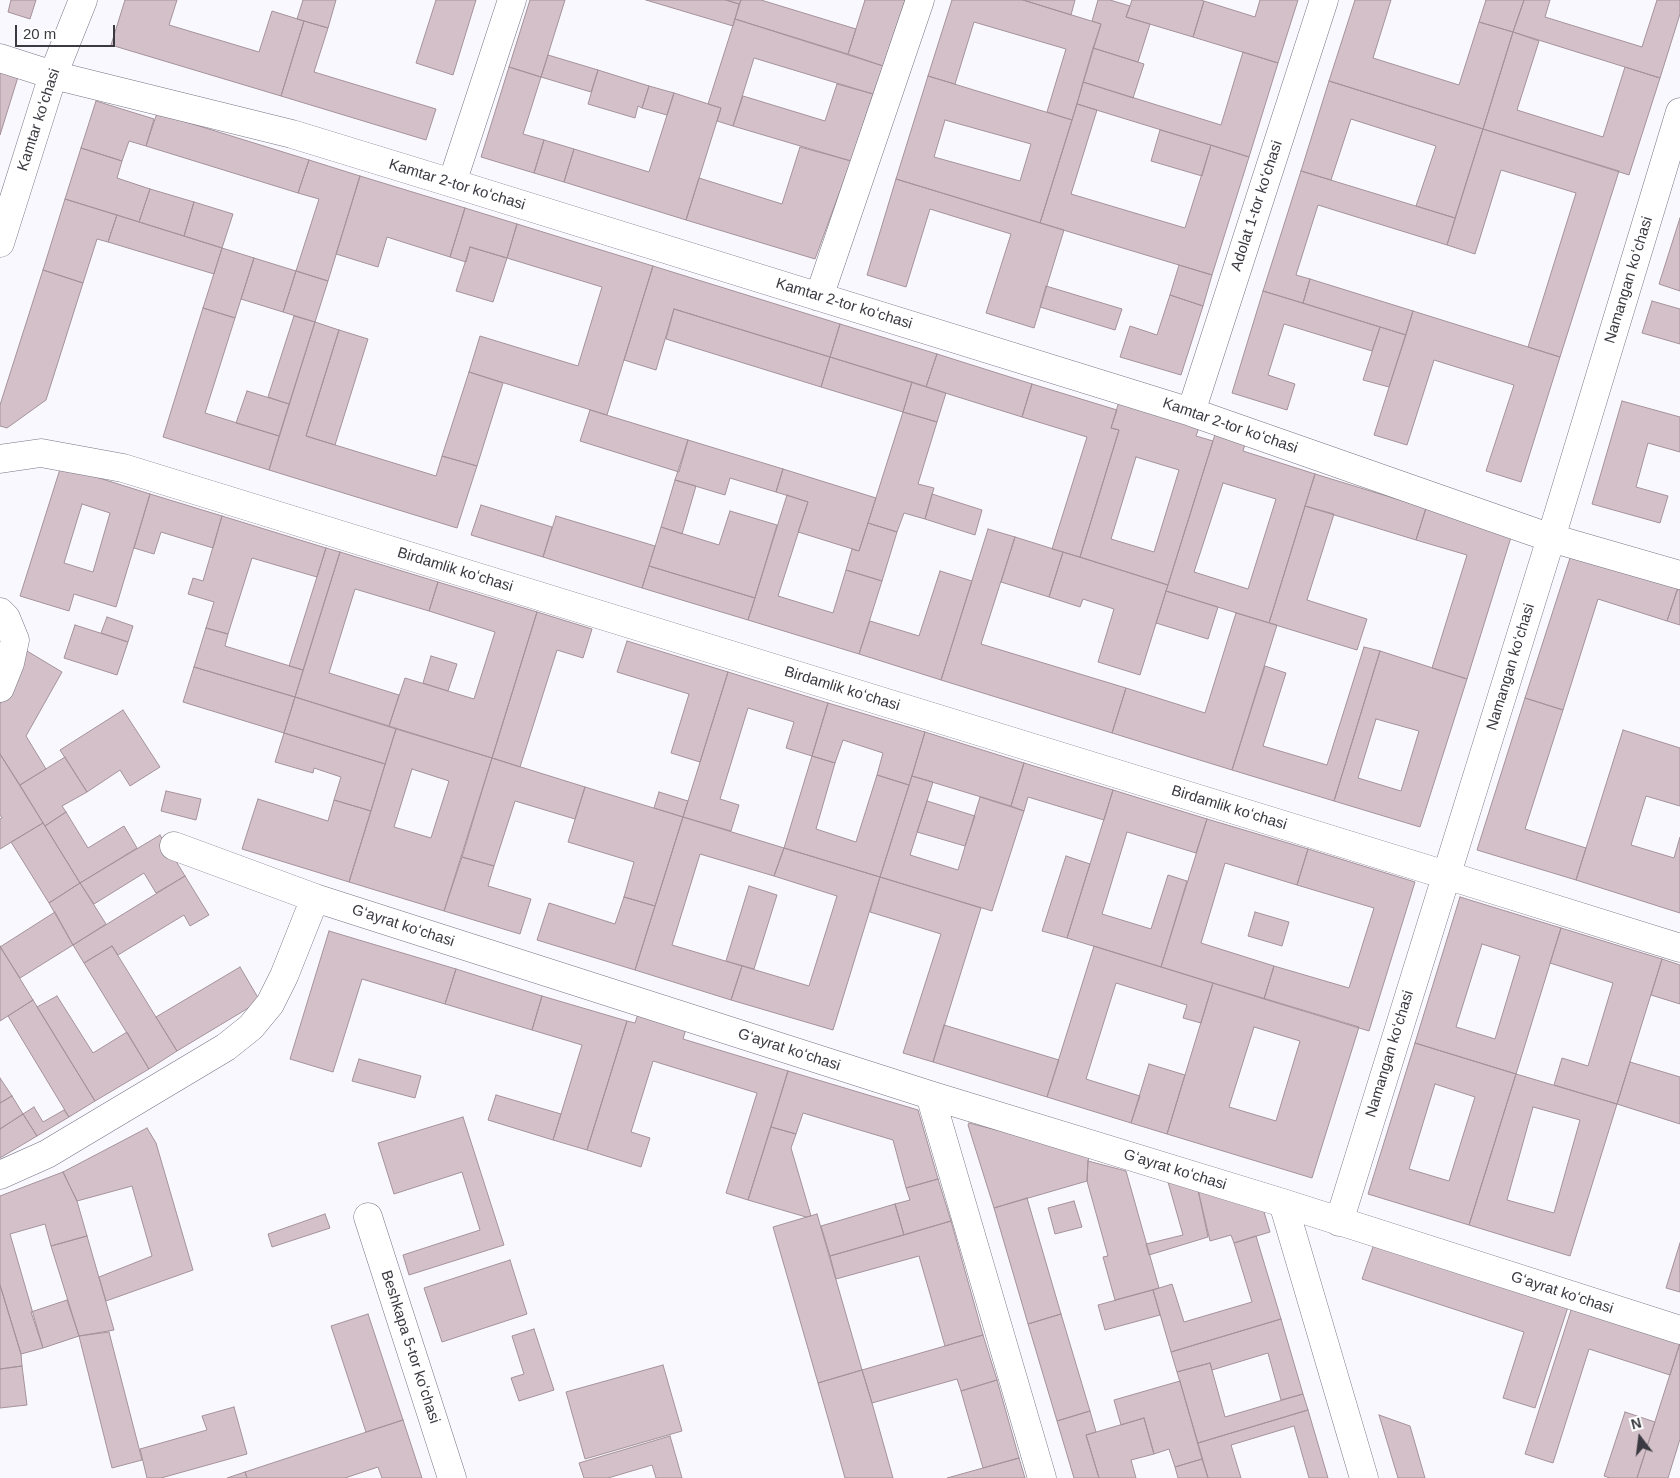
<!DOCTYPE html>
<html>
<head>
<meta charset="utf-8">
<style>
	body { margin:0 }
	#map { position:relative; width:1680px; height:1478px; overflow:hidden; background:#f9f8ff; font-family:Arial,sans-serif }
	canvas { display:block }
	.north { position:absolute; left:1615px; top:1413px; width:50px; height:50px; -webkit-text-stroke:4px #fff; paint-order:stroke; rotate:345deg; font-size:14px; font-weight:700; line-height:20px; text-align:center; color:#3b3941 }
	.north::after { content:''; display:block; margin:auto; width:18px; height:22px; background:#3b3941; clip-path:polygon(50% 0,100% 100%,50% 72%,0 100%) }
	.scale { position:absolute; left:15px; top:25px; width:100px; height:22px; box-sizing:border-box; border:2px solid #3b3941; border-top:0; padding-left:6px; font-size:15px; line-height:18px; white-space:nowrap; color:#3b3941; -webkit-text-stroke:4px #fff; paint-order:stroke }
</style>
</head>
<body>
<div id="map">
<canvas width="1680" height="1478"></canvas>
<div class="north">N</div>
<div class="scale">20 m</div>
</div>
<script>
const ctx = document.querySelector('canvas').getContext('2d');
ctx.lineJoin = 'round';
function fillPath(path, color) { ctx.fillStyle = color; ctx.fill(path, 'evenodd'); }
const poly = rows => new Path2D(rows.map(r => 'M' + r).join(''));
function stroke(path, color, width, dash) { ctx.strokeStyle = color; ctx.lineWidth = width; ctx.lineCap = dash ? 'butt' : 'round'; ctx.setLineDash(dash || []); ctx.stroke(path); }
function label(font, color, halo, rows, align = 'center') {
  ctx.font = font + ' Arial,sans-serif'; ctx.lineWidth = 5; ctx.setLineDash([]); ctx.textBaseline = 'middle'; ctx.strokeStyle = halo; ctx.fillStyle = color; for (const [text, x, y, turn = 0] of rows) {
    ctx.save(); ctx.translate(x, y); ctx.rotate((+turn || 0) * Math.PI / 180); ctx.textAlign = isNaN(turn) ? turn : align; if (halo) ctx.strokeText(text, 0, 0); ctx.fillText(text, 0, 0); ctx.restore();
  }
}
const building = poly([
	[11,0,36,0,30,19,8,12,11,0],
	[125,0,177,0,169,25,259,52,272,11,304,21,281,96,111,45,125,0],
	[303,0,336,0,328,28,297,19,303,0],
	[436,0,476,0,453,75,416,63,436,0],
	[530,0,565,0,541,77,509,67,530,0],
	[646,0,726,0,739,4,733,26,646,0],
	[726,0,741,0,739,4,726,0],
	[741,0,761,0,856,29,848,54,735,19,741,0],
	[865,0,905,0,883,66,848,54,865,0],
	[952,0,1023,0,1101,24,1072,120,1047,112,1066,49,974,22,955,84,928,76,952,0],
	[1023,0,1075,0,1071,15,1023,0],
	[1098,0,1110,0,1130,6,1126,17,1150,24,1138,62,1093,48,1101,24,1092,21,1098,0],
	[1132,0,1200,0,1204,1,1193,37,1126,17,1132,0],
	[1260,0,1298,0,1278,63,1193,37,1204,1,1255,17,1260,0],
	[1355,0,1391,0,1373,58,1459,85,1479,22,1513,32,1483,129,1329,81,1355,0],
	[1486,0,1524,0,1513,32,1479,22,1486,0],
	[1524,0,1550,0,1545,17,1642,47,1657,0,1680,0,1680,14,1660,78,1513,32,1524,0],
	[735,19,883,66,873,94,754,58,733,126,717,121,721,108,708,104,735,19],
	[304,21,328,28,314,72,436,109,426,140,281,96,304,21],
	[1513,32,1539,41,1517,110,1603,137,1625,67,1660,78,1629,175,1483,129,1513,32],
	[1093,48,1144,64,1133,98,1083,82,1093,48],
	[1243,52,1278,63,1249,157,1077,104,1083,82,1221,125,1243,52],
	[548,55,598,70,591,92,541,77,548,55],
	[509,67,541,77,523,134,544,140,534,173,481,157,509,67],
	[598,70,649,86,642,108,638,106,635,118,588,104,598,70],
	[0,72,18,77,0,135,0,72],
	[928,76,1072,120,1040,223,896,179,928,76],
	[945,120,1031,144,1020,181,934,157,945,120],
	[1329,81,1483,129,1455,218,1416,206,1436,146,1351,119,1331,180,1301,171,1329,81],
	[837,84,873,94,851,161,733,126,743,96,825,121,837,84],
	[649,86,674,93,667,115,642,108,649,86],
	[674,93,721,108,686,220,564,182,574,149,649,172,674,93],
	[96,101,154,119,146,146,129,141,122,161,81,148,96,101],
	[1077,104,1097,110,1071,194,1185,228,1211,145,1249,157,1212,275,1040,223,1077,104],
	[157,113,309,160,298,193,146,146,157,113],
	[1483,129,1619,171,1560,357,1528,347,1576,193,1501,170,1475,254,1447,245,1483,129],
	[1160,130,1211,145,1202,176,1151,161,1160,130],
	[544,140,574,149,564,182,534,173,544,140],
	[800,147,851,161,815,259,686,220,699,178,782,204,800,147],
	[81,148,122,161,117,178,150,189,139,222,65,199,81,148],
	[309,160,360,176,328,281,296,271,319,199,298,193,309,160],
	[1301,171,1455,218,1447,245,1318,205,1296,275,1310,279,1303,303,1263,291,1301,171],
	[360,176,465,208,450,257,387,237,378,267,336,254,360,176],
	[896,179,1064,230,1034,328,986,313,1011,234,930,209,906,287,867,275,896,179],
	[150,189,194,202,184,236,139,222,150,189],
	[65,199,117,215,108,242,97,239,83,283,43,270,65,199],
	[194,202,233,214,222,248,184,236,194,202],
	[465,208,517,224,507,258,470,247,466,262,450,257,465,208],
	[117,215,222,248,214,274,108,242,117,215],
	[1680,218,1680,291,1659,284,1680,218],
	[517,224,653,266,607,415,469,372,480,336,578,366,602,287,507,258,517,224],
	[470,247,507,258,493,302,456,291,470,247],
	[222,248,254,258,235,318,203,308,222,248],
	[254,258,296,271,283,312,241,299,254,258],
	[1179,265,1212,275,1203,306,1170,295,1179,265],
	[653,266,840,324,830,357,674,309,656,370,624,360,653,266],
	[43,270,83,283,46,400,7,428,0,426,0,405,43,270],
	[296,271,328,281,315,322,283,312,296,271],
	[1310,279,1413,311,1406,335,1303,303,1310,279],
	[1046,286,1122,309,1115,330,1040,307,1046,286],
	[1263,291,1380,327,1372,351,1284,324,1268,375,1295,384,1287,410,1232,393,1263,291],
	[1170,295,1203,306,1181,375,1120,357,1130,326,1157,335,1170,295],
	[1652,301,1680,309,1680,344,1642,333,1652,301],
	[203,308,235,318,205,413,279,436,269,470,163,437,203,308],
	[674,309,830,357,821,387,666,339,674,309],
	[1413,311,1560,357,1521,482,1486,471,1514,385,1434,360,1407,445,1374,435,1413,311],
	[294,316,315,322,289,404,268,397,294,316],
	[315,322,339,330,306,436,436,476,442,456,477,466,457,528,269,470,315,322],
	[840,324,937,354,926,387,830,357,840,324],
	[1380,327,1406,335,1389,387,1363,380,1380,327],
	[339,330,368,339,335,445,306,436,339,330],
	[937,354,1032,384,1022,417,926,387,937,354],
	[830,357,912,382,903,412,821,387,830,357],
	[469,372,503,383,477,466,442,456,469,372],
	[912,382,946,393,937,422,903,412,912,382],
	[1032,384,1117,410,1111,428,1119,430,1080,557,1052,549,1087,437,1022,417,1032,384],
	[247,391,289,404,279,436,236,423,247,391],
	[1120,398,1201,422,1196,436,1213,441,1168,585,1080,557,1119,430,1111,428,1120,398],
	[1136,457,1179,470,1154,552,1111,539,1136,457],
	[1622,401,1680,417,1680,452,1648,443,1636,487,1668,496,1660,523,1592,504,1622,401],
	[590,410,688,440,679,472,580,441,590,410],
	[903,412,937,422,918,484,934,488,925,519,904,513,897,532,868,523,903,412],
	[1217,428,1247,438,1243,451,1315,474,1269,623,1166,591,1217,428],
	[1223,483,1276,499,1248,589,1194,572,1223,483],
	[688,440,783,469,776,492,730,478,725,495,675,480,688,440],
	[61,466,150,494,116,607,74,594,69,611,20,596,61,466],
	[82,504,110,513,93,572,64,563,82,504],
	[783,469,876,498,859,551,798,532,808,502,776,492,783,469],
	[1315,474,1426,508,1416,540,1305,506,1315,474],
	[675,480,696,486,682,534,661,527,675,480],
	[150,494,222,516,213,548,161,532,154,554,134,548,150,494],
	[932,494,982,510,975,535,925,519,932,494],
	[787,495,808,502,778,596,833,613,846,570,882,581,859,654,748,620,787,495],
	[481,505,552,527,543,557,471,535,481,505],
	[1305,506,1334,514,1307,600,1367,619,1357,650,1269,623,1305,506],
	[1426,508,1512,534,1467,679,1432,668,1467,555,1416,540,1426,508],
	[730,511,777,525,755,598,649,566,661,527,719,545,730,511],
	[222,516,326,548,317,577,252,558,228,634,206,628,214,602,188,594,193,578,203,581,222,516],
	[556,516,655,546,642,588,543,557,556,516],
	[868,523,897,532,882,581,846,570,852,549,859,551,868,523],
	[988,529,1015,537,981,644,1126,688,1112,733,941,680,988,529],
	[1015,537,1063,552,1049,597,1001,582,1015,537],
	[326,548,340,552,303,670,289,666,326,548],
	[340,552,438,582,429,611,355,589,329,673,399,695,389,726,295,697,340,552],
	[1063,552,1168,585,1140,675,1098,662,1114,609,1083,599,1080,607,1049,597,1063,552],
	[1571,555,1678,588,1667,621,1598,599,1563,710,1525,698,1571,555],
	[649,566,755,598,748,620,642,588,649,566],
	[940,571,972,581,941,680,859,654,870,621,919,636,940,571],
	[438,582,537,612,492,758,389,726,405,678,474,699,495,632,429,611,438,582],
	[1679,584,1680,584,1680,625,1667,621,1679,584],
	[1166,591,1218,607,1208,639,1156,623,1166,591],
	[537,612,592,629,583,658,557,650,520,767,492,758,537,612],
	[1236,613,1277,625,1232,770,1112,733,1126,688,1205,713,1236,613],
	[107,617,133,626,128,642,101,633,107,617],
	[75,625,128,642,117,675,64,658,75,625],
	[206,628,228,634,225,646,303,670,295,697,194,667,206,628],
	[627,641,728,672,700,762,671,753,689,694,617,672,627,641],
	[1364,647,1380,651,1334,801,1232,770,1265,666,1286,673,1263,746,1327,765,1364,647],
	[27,651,62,672,26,736,46,769,20,785,0,754,0,704,27,651],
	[1380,651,1467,679,1420,827,1334,801,1380,651],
	[1376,719,1419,731,1401,791,1358,778,1376,719],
	[431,656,457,664,448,691,423,683,431,656],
	[194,667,295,697,284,733,183,702,194,667],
	[728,672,828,703,812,756,786,748,794,722,748,708,720,799,739,805,731,831,683,817,728,672],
	[295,697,396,729,385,764,284,733,295,697],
	[1525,698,1563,710,1525,829,1586,848,1576,880,1477,850,1525,698],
	[828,703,925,732,909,785,877,775,883,753,843,740,835,763,812,756,828,703],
	[123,710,160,767,130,786,120,770,87,792,60,750,123,710],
	[396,729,492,758,444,911,349,882,396,729],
	[412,769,449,781,431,838,394,827,412,769],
	[1623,730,1680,748,1680,806,1646,796,1631,845,1674,858,1680,837,1680,913,1576,880,1623,730],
	[925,732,1024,763,1011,806,912,776,925,732],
	[284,733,385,764,371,811,334,800,341,777,314,768,313,773,275,762,284,733],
	[0,754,43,823,0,849,0,819,2,818,0,815,0,754],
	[812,756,835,763,816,829,856,842,877,775,909,785,880,877,784,848,812,756],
	[65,757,87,792,62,806,66,812,45,826,20,785,65,757],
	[492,758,585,787,575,819,515,801,494,866,462,857,492,758],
	[1024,763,1113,790,1104,820,1028,797,1024,811,1011,806,1024,763],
	[912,776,933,782,910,855,958,870,980,797,1024,811,992,911,880,877,912,776],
	[585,787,683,817,655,906,624,897,634,862,568,842,585,787],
	[1113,790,1207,819,1196,853,1127,832,1102,914,1151,929,1168,875,1187,881,1161,967,1067,938,1113,790],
	[166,791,201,799,196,820,161,811,166,791],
	[659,792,688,801,683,817,654,808,659,792],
	[258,799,328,821,334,800,371,811,349,882,242,849,258,799],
	[927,801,975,816,965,846,917,832,927,801],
	[66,812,88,848,124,826,137,848,80,883,45,826,66,812],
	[683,817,784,848,774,876,700,854,672,945,742,966,731,1000,635,970,683,817],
	[1207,819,1308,849,1297,885,1225,863,1201,943,1274,966,1264,999,1161,967,1207,819],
	[43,823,80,883,49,903,11,842,43,823],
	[160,835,185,876,156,893,144,873,94,904,80,883,160,835],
	[784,848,880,877,833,1030,731,1000,742,966,809,986,837,896,774,876,784,848],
	[1308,849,1415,882,1369,1031,1264,999,1274,966,1349,988,1374,908,1297,885,1308,849],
	[1066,856,1090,864,1067,938,1042,931,1066,856],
	[462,857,494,866,488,886,531,899,520,934,444,911,462,857],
	[185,876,209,915,190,926,184,915,118,955,112,946,84,963,73,945,185,876],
	[880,877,981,908,933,1062,903,1053,941,934,870,912,880,877],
	[80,883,106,924,73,945,49,903,80,883],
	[749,886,777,895,754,969,726,961,749,886],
	[624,897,655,906,635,970,537,940,549,903,615,924,624,897],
	[1460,897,1561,928,1516,1074,1415,1043,1460,897],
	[1482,944,1520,956,1495,1039,1456,1027,1482,944],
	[55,912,73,945,20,978,0,947,55,912],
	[1255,912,1289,922,1282,946,1248,936,1255,912],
	[1561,928,1662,959,1617,1104,1554,1085,1562,1058,1588,1066,1613,983,1550,963,1561,928],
	[329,931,456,969,445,1004,362,979,333,1072,290,1059,329,931],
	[0,946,33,1000,0,1021,0,946],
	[112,946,177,1051,149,1069,84,963,112,946],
	[1094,946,1213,983,1201,1023,1183,1018,1187,1005,1116,983,1086,1079,1140,1096,1131,1123,1047,1097,1094,946],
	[1662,959,1680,965,1680,1004,1651,995,1662,959],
	[240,967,260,1001,177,1051,156,1017,240,967],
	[456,969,542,996,532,1030,445,1004,456,969],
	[1213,983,1359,1027,1312,1178,1167,1134,1213,983],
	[1254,1027,1300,1041,1276,1121,1229,1107,1254,1027],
	[57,996,93,1053,127,1032,149,1069,95,1101,37,1007,57,996],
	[542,996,627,1021,587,1150,553,1140,582,1045,532,1030,542,996],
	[33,1000,95,1101,69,1117,8,1016,33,1000],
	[639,1011,687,1025,683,1039,788,1071,748,1200,726,1193,757,1093,653,1061,631,1132,650,1138,641,1167,587,1150,627,1021,635,1023,639,1011],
	[944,1025,1059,1060,1047,1097,933,1062,944,1025],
	[1415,1043,1516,1074,1469,1225,1368,1194,1415,1043],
	[1435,1084,1475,1097,1449,1181,1409,1169,1435,1084],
	[359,1059,421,1076,415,1098,352,1081,359,1059],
	[1630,1062,1680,1077,1680,1124,1617,1104,1630,1062],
	[1149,1064,1185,1075,1167,1134,1131,1123,1149,1064],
	[788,1071,918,1110,938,1179,906,1188,893,1140,803,1113,796,1134,771,1127,788,1071],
	[1516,1074,1617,1104,1570,1256,1469,1225,1516,1074],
	[1533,1107,1580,1120,1554,1213,1507,1200,1533,1107],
	[0,1078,12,1096,0,1103,0,1078],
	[496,1095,561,1114,553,1140,488,1120,496,1095],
	[12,1096,23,1114,0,1129,0,1103,12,1096],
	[34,1107,43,1122,64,1110,69,1117,37,1136,23,1114,34,1107],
	[23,1114,37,1136,0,1158,0,1129,23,1114],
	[463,1117,504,1245,409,1275,403,1255,480,1230,462,1172,394,1194,378,1143,463,1117],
	[969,1123,1090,1154,1088,1161,1087,1181,994,1208,968,1125,969,1123],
	[771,1127,796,1134,791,1148,811,1216,806,1217,748,1200,771,1127],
	[147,1128,156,1143,193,1270,106,1301,99,1277,152,1256,132,1186,77,1201,63,1172,147,1128],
	[1088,1161,1126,1171,1159,1288,1115,1300,1103,1257,1108,1256,1087,1181,1088,1161],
	[63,1172,77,1201,87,1236,51,1246,45,1224,10,1234,43,1348,21,1354,0,1285,0,1196,63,1172],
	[938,1179,951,1221,904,1235,895,1204,910,1200,906,1188,938,1179],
	[1168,1182,1198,1190,1208,1237,1149,1255,1146,1244,1183,1235,1168,1182],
	[1198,1190,1261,1202,1270,1232,1234,1243,1231,1235,1210,1241,1198,1190],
	[1027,1198,1061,1314,1028,1324,994,1208,1027,1198],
	[1074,1201,1082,1227,1055,1234,1048,1208,1074,1201],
	[895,1204,904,1235,830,1256,821,1226,895,1204],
	[325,1214,330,1228,272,1247,268,1234,325,1214],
	[817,1214,862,1370,818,1383,773,1227,817,1214],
	[951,1221,983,1335,945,1346,919,1256,836,1279,830,1256,951,1221],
	[87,1236,114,1330,79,1336,51,1246,87,1236],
	[1256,1236,1281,1319,1171,1352,1153,1290,1172,1284,1184,1322,1252,1302,1234,1243,1256,1236],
	[1680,1243,1680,1292,1666,1288,1680,1243],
	[1374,1244,1568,1307,1535,1408,1503,1398,1524,1332,1362,1279,1374,1244],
	[510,1260,527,1314,442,1342,424,1288,510,1260],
	[0,1285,21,1354,22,1366,0,1369,0,1285],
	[1153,1290,1160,1315,1105,1330,1098,1305,1153,1290],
	[67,1300,79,1336,43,1348,31,1312,67,1300],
	[1572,1307,1680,1343,1670,1375,1589,1349,1553,1463,1525,1454,1572,1307],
	[368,1314,403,1420,366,1432,331,1326,368,1314],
	[1061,1314,1090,1411,1057,1421,1028,1324,1061,1314],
	[1281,1319,1303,1394,1281,1400,1268,1353,1212,1370,1210,1363,1177,1372,1171,1352,1281,1319],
	[534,1329,554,1390,519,1401,511,1378,524,1374,512,1336,534,1329],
	[109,1332,142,1460,112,1468,79,1336,109,1332],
	[983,1335,997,1380,961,1391,957,1379,872,1403,862,1370,983,1335],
	[1680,1343,1680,1439,1668,1478,1637,1478,1680,1343],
	[1210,1363,1225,1417,1303,1394,1308,1410,1198,1443,1177,1372,1210,1363],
	[663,1365,682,1431,585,1459,566,1392,663,1365],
	[22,1366,27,1405,0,1408,0,1369,22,1366],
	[862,1370,872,1403,893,1478,845,1478,818,1383,862,1370],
	[997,1380,1019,1458,983,1468,961,1391,997,1380],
	[1180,1381,1202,1459,1175,1467,1169,1449,1154,1454,1144,1418,1121,1425,1114,1400,1180,1381],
	[234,1407,247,1454,161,1478,147,1478,140,1449,207,1430,202,1416,234,1407],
	[1308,1410,1328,1478,1309,1478,1294,1426,1231,1445,1241,1478,1208,1478,1198,1443,1308,1410],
	[1090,1411,1096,1432,1086,1435,1099,1478,1074,1478,1057,1421,1090,1411],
	[1625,1412,1655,1422,1637,1478,1610,1478,1604,1476,1625,1412],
	[1379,1415,1410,1426,1425,1478,1398,1478,1379,1415],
	[1144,1418,1154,1454,1131,1460,1136,1478,1099,1478,1086,1435,1144,1418],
	[403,1420,422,1478,382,1478,378,1467,345,1478,247,1478,245,1472,403,1420],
	[670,1436,682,1478,656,1478,652,1465,608,1478,584,1478,579,1463,670,1436],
	[1019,1458,1025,1478,947,1478,1019,1458],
	[1202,1459,1208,1478,1178,1478,1175,1467,1202,1459],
	[245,1472,247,1478,227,1478,245,1472]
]);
fillPath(building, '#d3c0c8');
stroke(building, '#a5929a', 1);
const minor = poly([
	[0,58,53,75,292,134,452,183,1191,412,1551,538,1680,575],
	[452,183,512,0],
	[0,243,53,75,83,0],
	[819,297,920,0],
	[1191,412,1324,0],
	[0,459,41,453,123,468,1446,875,1680,948],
	[0,612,6,618,15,640,10,663,0,688],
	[174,846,315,898],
	[930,1095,1042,1478],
	[0,1175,47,1154,226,1047,251,1027,270,1004,284,976,315,898,930,1095,1283,1203,1680,1330],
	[1283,1203,1364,1478],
	[368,1217,452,1478],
	[1339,1222,1551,538,1680,112]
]);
stroke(minor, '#777484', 29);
stroke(minor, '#fff', 28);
label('15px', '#3b3941', '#fff', [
	["Kamtar koʻchasi",39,120,-72],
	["Kamtar 2-tor koʻchasi",457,185,17],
	["Adolat 1-tor koʻchasi",1257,206,-72],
	["Namangan koʻchasi",1629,280,-73],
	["Kamtar 2-tor koʻchasi",844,304,17],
	["Kamtar 2-tor koʻchasi",1230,426,19],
	["Birdamlik koʻchasi",455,570,17],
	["Namangan koʻchasi",1511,667,-73],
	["Birdamlik koʻchasi",842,689,17],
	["Birdamlik koʻchasi",1229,808,17],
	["Gʻayrat koʻchasi",403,926,18],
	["Gʻayrat koʻchasi",789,1050,18],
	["Namangan koʻchasi",1390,1054,-73],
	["Gʻayrat koʻchasi",1175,1170,17],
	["Gʻayrat koʻchasi",1562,1293,18],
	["Beshkapa 5-tor koʻchasi",410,1347,72]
]);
</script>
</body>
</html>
